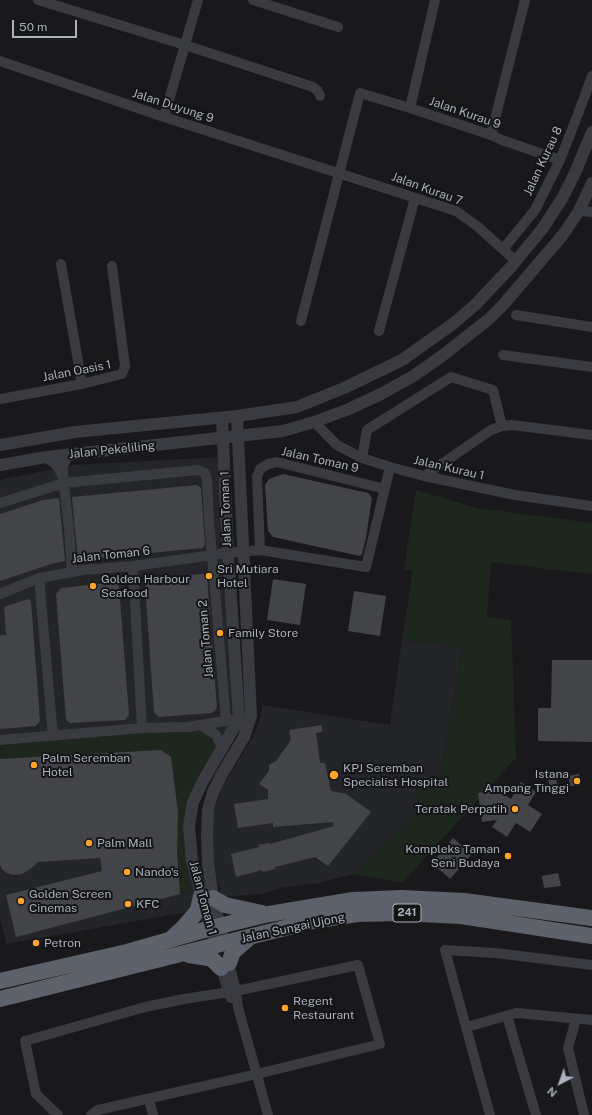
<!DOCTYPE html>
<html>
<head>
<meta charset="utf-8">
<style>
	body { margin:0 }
	#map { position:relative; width:592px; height:1115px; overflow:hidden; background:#19191b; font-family:"Public Sans",sans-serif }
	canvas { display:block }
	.north { position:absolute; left:540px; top:1063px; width:40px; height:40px; -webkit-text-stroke:3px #141416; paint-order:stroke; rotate:221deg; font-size:11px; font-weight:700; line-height:16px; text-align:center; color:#aab1bc }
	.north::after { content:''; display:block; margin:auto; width:14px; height:18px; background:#aab1bc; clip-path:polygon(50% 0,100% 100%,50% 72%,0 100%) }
	.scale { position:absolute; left:12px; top:20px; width:65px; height:18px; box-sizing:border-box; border:2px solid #aab1bc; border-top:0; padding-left:5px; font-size:12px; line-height:14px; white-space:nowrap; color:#aab1bc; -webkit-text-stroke:3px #141416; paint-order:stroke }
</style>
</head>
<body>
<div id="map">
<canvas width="592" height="1115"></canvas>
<div class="north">N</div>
<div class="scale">50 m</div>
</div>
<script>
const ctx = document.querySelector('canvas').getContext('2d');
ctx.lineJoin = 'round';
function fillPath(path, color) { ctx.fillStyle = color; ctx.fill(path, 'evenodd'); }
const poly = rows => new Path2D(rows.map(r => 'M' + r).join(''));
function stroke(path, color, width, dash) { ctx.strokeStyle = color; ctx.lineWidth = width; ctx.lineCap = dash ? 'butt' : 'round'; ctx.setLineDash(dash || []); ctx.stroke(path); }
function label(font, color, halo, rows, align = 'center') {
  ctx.font = font + ' "Public Sans",sans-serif'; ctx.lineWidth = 4; ctx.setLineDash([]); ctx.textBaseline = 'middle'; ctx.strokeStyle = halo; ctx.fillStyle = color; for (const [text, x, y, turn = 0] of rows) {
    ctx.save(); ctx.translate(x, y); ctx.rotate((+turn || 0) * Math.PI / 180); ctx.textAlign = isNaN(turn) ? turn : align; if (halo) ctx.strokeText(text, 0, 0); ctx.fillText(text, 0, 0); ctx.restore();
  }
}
fillPath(poly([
	[221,457,236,697,232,726,184,815,199,910,6,944,0,918,0,480,73,465],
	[402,639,462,648,442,766,435,784,416,788,419,812,354,874,318,883,281,888,261,894,222,897,213,866,211,839,214,812,222,787,255,733,260,719,262,705,390,725]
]), '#242528');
fillPath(poly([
	[416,490,477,508,592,523,592,574,491,562,487,616,511,620,516,758,402,883,354,874,419,812,416,788,435,784,442,766,462,648,402,639,413,571,404,569],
	[200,732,209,734,217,744,207,765,187,828,190,889,180,894,177,852,178,812,171,757,162,750,0,759,0,741,98,733]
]), '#1e271e');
fillPath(poly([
	[283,474,368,493,372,498,366,538,362,554,360,556,273,537,268,531,265,485,269,479],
	[197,485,201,488,205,545,202,548,78,560,72,497],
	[59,498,65,561,51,564,0,581,0,514,43,500],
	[203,574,207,577,217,708,212,713,159,717,154,713,145,584,149,579],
	[273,579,306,584,300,625,267,620],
	[115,582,119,586,129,715,125,720,70,723,66,720,56,594,61,588],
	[354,591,386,596,380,636,348,631],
	[28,599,31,601,40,721,36,726,0,729,0,635,6,635,4,607],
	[552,660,592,660,592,742,538,741,538,708,551,708],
	[322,725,322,732,316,733,320,763,325,763,331,791,346,794,371,812,328,866,315,857,275,867,275,869,263,872,262,870,236,877,231,854,259,847,258,845,270,843,270,844,334,826,333,822,273,827,273,823,238,828,234,804,268,799,268,790,259,784,269,771,269,765,276,761,291,740,289,730],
	[161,750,171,757,178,812,177,852,180,894,16,937,6,895,102,871,100,858,38,862,30,869,22,874,13,875,7,873,2,869,0,865,0,759],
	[555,774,558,787,550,788,547,775],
	[579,774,581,785,570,786,568,776],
	[521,782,536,792,528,805,542,814,530,832,516,823,507,837,492,827,497,820,482,822,478,793,497,790,511,799],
	[453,838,472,854,450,879,432,863],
	[558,873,561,886,544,888,542,876]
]), '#434448');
stroke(poly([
	[38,0,185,45,313,87,318,91,320,96],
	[253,0,338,27],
	[0,61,164,117,456,211,477,226,516,261],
	[410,108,435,0],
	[164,117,198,0],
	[491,135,525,0],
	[579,211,592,212],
	[504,248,535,210,560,160,578,114,592,76],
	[61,264,82,384],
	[516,315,592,327],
	[301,321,360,93,410,108,491,135,502,140,560,160],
	[379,331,415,198],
	[503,355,592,367],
	[0,399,82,384,122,374,125,366,112,266],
	[314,422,337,445,362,458,390,467,424,476,515,495,592,506],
	[69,455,63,465,63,478,69,529,72,572],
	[46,457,58,467,63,478],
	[362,458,367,430,451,377,493,390,502,426],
	[424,476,491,430,502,426,512,425,592,435],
	[0,503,64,483,198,470,205,473,207,479,209,519,226,721],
	[260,550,257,477,260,469,268,464,277,462,385,489],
	[133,566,142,728],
	[39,578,53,736],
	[0,594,39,578,83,570,133,566,228,553,260,550,366,567,390,467],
	[201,725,216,735,222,748],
	[0,740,142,728,187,727,232,720],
	[228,959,236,991,238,1007,268,1115],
	[220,964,228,992,231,998],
	[507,1016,536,1115],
	[576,1019,568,1048,584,1115],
	[467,1027,516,1013,592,1020],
	[149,1099,153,1115],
	[58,1115,36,1094,25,1041,145,1007,184,999,236,991,358,965,380,1044,257,1074,98,1110,91,1115],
	[490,1115,445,950,496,953,592,965]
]), '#393b41', 10);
stroke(poly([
	[0,445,75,432,237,416,297,407,344,388,402,360,454,323,475,305,511,267,543,228,563,197,575,173,592,132],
	[0,465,46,457,283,431,314,422,349,409,383,393,415,375,442,356,489,319,503,305,562,236,579,211,592,183],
	[224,943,213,898,208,863,207,835,208,810,213,792,222,774,244,737,251,716,237,416],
	[216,946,192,861,189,826,193,802,203,781,239,719,228,553,222,418]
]), '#393b41', 12);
stroke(poly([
	[213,898,225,905,262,913],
	[173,937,184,927,195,914,198,910,201,896],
	[189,955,208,958,212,959,221,968],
	[229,963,233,952,248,939],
	[0,981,127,952,211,928,269,914,353,900,402,898,464,901,592,918],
	[0,999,313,921,357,914,400,913,461,916,592,936]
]), '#5d6169', 16);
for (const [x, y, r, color] of [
	[209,576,4,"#ffa42d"],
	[93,586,4,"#ffa42d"],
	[220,633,4,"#ffa42d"],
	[34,765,4,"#ffa42d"],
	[334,775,5,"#ffa42d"],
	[577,781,4,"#ffa42d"],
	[515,809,4,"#ffa42d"],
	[89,843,4,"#ffa42d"],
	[508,856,4,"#ffa42d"],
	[127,872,4,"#ffa42d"],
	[21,901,4,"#ffa42d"],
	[128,904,4,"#ffa42d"],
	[36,943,4,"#ffa42d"],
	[285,1008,4,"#ffa42d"]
]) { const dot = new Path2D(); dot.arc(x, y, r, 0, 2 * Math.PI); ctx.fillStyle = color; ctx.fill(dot); stroke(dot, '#141416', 1.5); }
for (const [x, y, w] of [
	[407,913,28]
]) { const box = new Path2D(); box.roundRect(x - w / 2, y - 9, w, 18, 3); ctx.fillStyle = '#141416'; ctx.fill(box); stroke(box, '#aab1bc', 1); }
label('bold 11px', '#aab1bc', null, [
	["241",407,913]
]);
label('12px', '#aab1bc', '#141416', [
	["Jalan Duyung 9",173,106,18],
	["Jalan Kurau 9",465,113,19],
	["Jalan Kurau 8",543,161,-65],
	["Jalan Kurau 7",427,189,20],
	["Jalan Oasis 1",77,371,-11],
	["Jalan Pekeliling",112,450,-6],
	["Jalan Toman 9",320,460,13],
	["Jalan Kurau 1",449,468,13],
	["Jalan Toman 1",226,509,-92],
	["Jalan Toman 6",111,555,-6],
	["Jalan Toman 2",206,639,-95],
	["Jalan Toman 1",203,898,75],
	["Jalan Sungai Ujong",293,928,-12]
]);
label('12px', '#aab1bc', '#141416', [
	["Sri Mutiara",217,569],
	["Hotel",217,583],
	["Golden Harbour",101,579],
	["Seafood",101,593],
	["Family Store",228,633],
	["Palm Seremban",42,758],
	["Hotel",42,772],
	["KPJ Seremban",343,768],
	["Specialist Hospital",343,782],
	["Istana",569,774,"right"],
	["Ampang Tinggi",569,788,"right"],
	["Teratak Perpatih",507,809,"right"],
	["Palm Mall",97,843],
	["Kompleks Taman",500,849,"right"],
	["Seni Budaya",500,863,"right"],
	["Nando's",135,872],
	["Golden Screen",29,894],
	["Cinemas",29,908],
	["KFC",136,904],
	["Petron",44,943],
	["Regent",293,1001],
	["Restaurant",293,1015]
], 'left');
</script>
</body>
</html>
